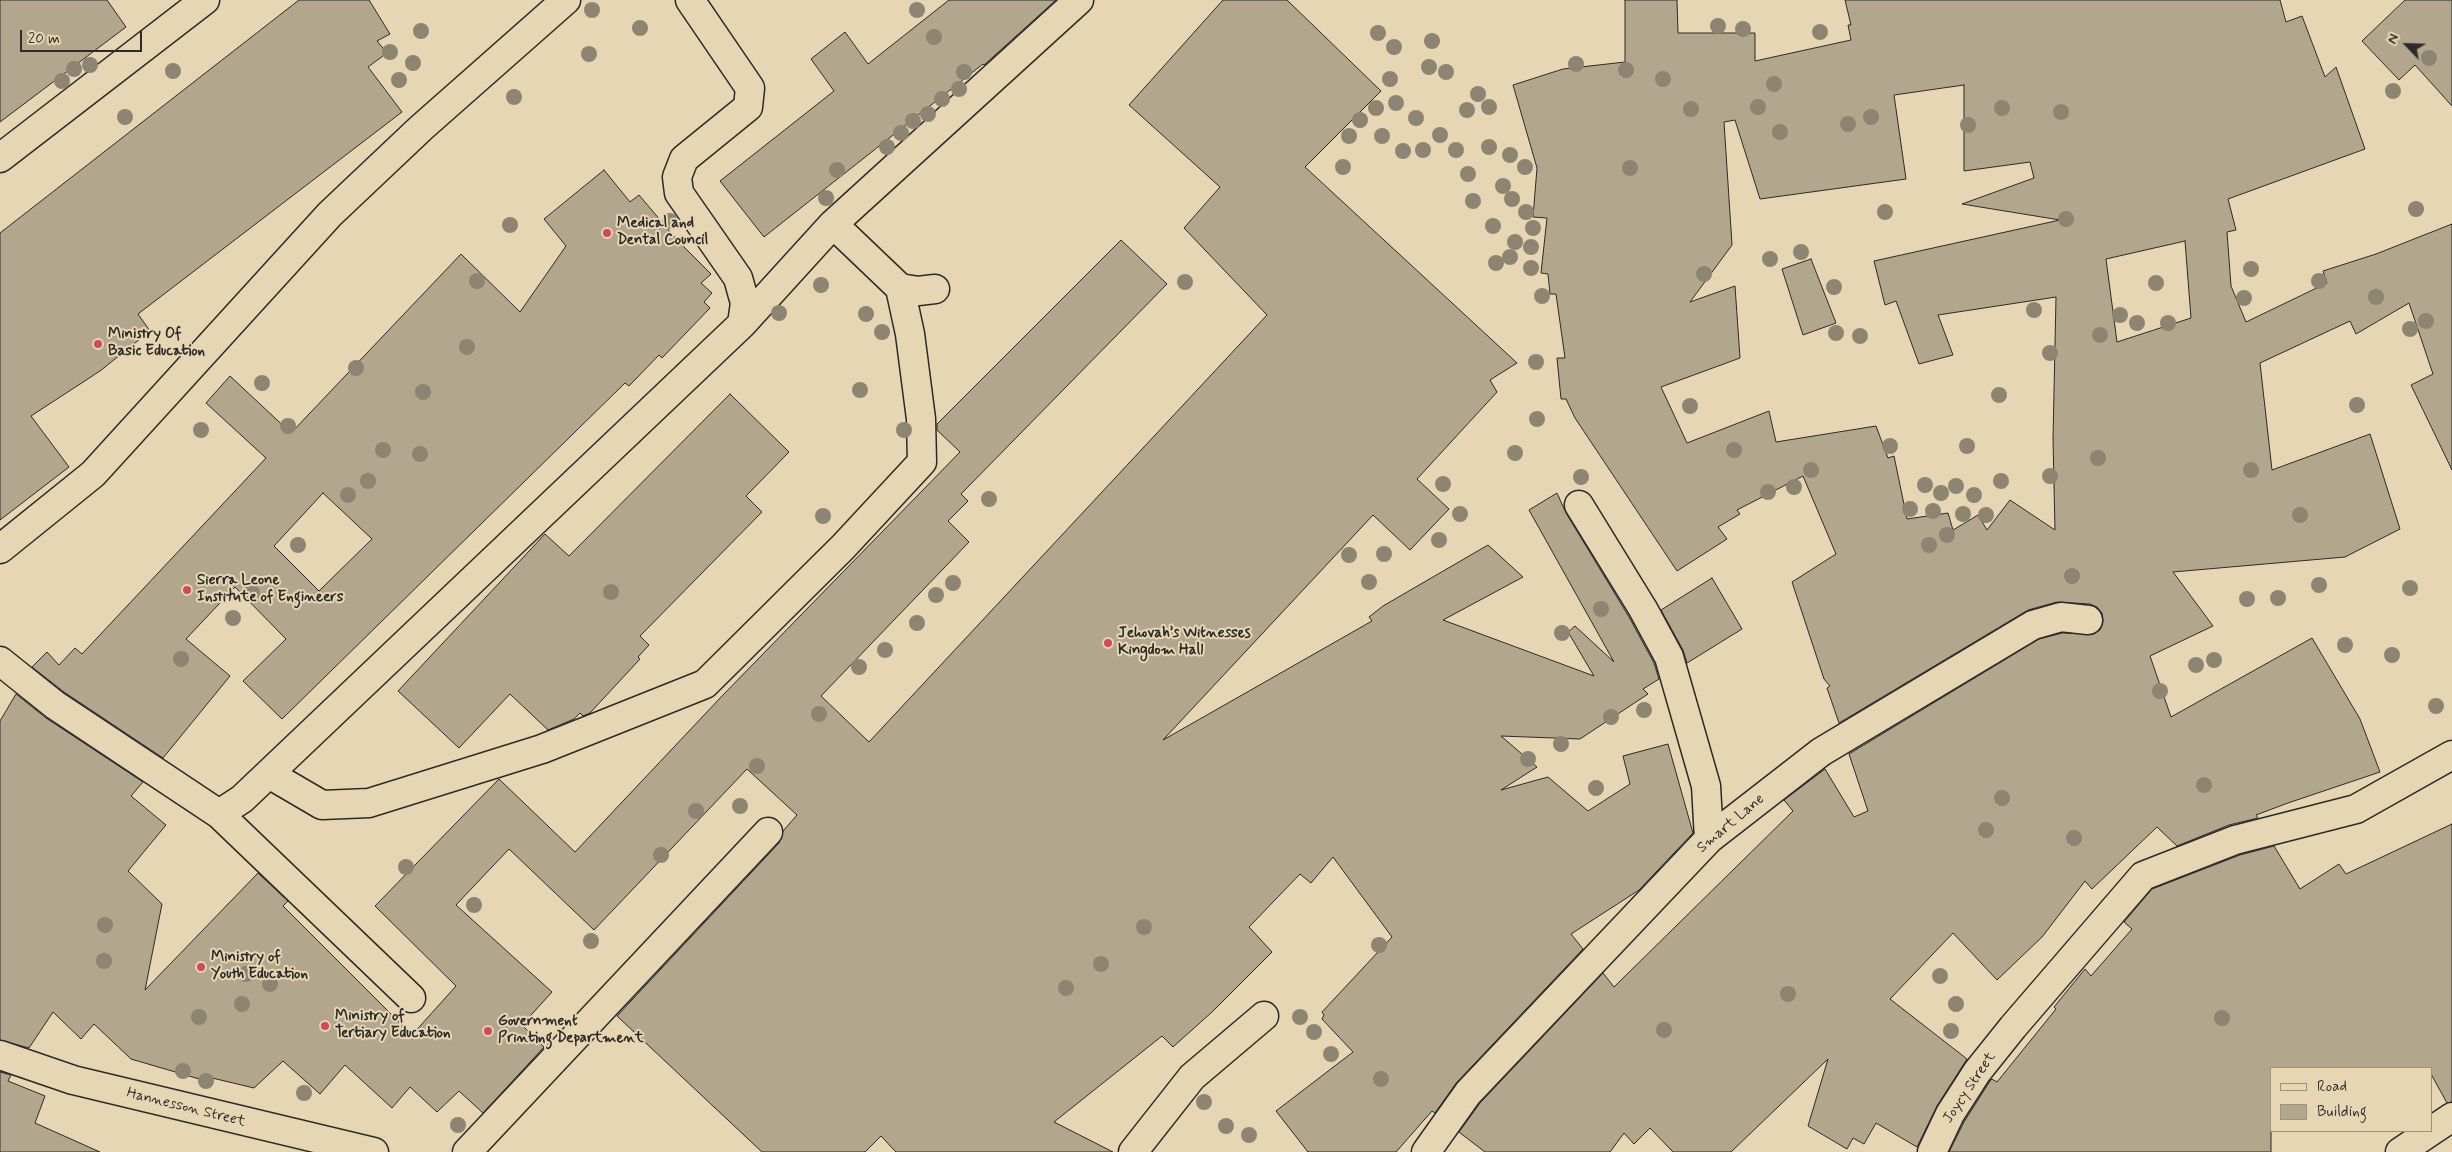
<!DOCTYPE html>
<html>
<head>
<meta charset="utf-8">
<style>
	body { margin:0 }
	#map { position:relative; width:2452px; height:1152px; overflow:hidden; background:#e7d6b3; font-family:Mynerve,sans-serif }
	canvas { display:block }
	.legend { position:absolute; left:2270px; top:1067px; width:162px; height:65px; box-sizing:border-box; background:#e7d6b3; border:1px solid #9c927d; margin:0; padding:6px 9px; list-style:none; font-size:15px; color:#2b2b2b }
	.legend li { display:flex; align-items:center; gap:10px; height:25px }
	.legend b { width:25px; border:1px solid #9c927d }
	.north { position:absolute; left:2382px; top:20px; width:50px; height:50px; -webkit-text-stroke:4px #e7d6b3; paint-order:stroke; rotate:294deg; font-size:14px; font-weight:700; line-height:20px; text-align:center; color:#2b2b2b }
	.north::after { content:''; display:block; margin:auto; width:18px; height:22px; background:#2b2b2b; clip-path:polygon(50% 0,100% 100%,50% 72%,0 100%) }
	.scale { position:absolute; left:20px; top:30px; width:122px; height:22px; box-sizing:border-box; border:2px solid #2b2b2b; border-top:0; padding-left:6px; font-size:15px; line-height:18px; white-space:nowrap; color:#2b2b2b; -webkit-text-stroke:4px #e7d6b3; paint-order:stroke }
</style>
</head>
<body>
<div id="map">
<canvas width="2452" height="1152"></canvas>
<ul class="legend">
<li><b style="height:6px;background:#e7d6b3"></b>Road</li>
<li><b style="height:14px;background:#b2a68d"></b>Building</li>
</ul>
<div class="north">N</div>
<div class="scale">20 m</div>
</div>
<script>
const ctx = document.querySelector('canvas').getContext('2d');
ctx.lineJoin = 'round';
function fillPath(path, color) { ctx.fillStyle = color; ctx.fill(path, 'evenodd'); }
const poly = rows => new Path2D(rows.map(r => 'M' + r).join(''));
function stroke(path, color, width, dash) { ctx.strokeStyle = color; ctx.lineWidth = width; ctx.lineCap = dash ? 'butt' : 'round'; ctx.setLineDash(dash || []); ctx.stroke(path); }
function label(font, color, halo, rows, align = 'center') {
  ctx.font = font + ' Mynerve,sans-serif'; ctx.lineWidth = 4; ctx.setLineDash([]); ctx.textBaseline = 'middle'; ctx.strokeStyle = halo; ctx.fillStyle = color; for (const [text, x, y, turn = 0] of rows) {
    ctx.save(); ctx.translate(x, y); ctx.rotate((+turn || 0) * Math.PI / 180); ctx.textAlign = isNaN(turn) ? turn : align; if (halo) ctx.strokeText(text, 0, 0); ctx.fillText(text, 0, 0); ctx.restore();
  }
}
const building = poly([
	[0,0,107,0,126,27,0,122,0,0],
	[299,0,369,0,390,34,377,41,387,53,368,67,402,112,138,314,150,331,100,371,31,416,69,467,0,520,0,233,299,0],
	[949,0,1056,0,984,65,983,64,764,237,720,181,834,91,811,59,845,32,868,64,949,0],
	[1223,0,1287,0,1381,91,1305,167,1517,363,1490,380,1497,392,1417,479,1449,509,1410,550,1373,515,1163,740,1372,621,1369,617,1383,606,1488,545,1523,577,1443,620,1594,676,1568,632,1575,626,1614,662,1529,510,1557,493,1566,513,1629,617,1654,663,1659,679,1643,689,1648,694,1580,739,1501,736,1537,767,1501,790,1548,777,1588,811,1630,784,1623,756,1668,744,1693,833,1639,890,1571,934,1583,949,1457,1082,1435,1113,1432,1111,1396,1152,1308,1152,1276,1111,1353,1052,1322,1019,1324,1015,1322,1012,1392,937,1333,857,1311,883,1300,874,1249,927,1272,952,1212,1012,1173,1047,1162,1036,1054,1122,1113,1152,896,1152,881,1136,865,1152,762,1152,617,1016,779,843,783,831,797,815,747,769,594,930,509,849,456,905,552,992,522,1025,544,1047,483,1113,459,1091,437,1112,410,1087,392,1108,345,1065,320,1094,283,1061,254,1088,208,1077,206,1081,131,1059,94,1024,81,1039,53,1012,29,1048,0,1040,0,721,16,694,46,718,143,782,131,796,166,825,128,871,162,904,145,990,258,873,288,901,283,906,412,1035,456,986,375,906,499,779,575,852,722,696,960,452,937,430,937,424,1121,240,1167,284,961,494,968,501,948,521,969,542,821,696,869,742,1267,315,1184,228,1220,187,1129,105,1223,0],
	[1625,0,1677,0,1678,33,1755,33,1755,61,1851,40,1848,25,1851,25,1845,0,2280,0,2286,22,2302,16,2325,77,2336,67,2365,149,2228,199,2236,230,2227,232,2231,286,2246,322,2327,283,2323,271,2376,254,2452,224,2452,470,2411,385,2433,374,2409,303,2356,334,2350,321,2260,363,2272,470,2370,434,2400,529,2345,557,2173,572,2213,626,2150,656,2171,717,2312,638,2360,719,2380,772,2288,803,2256,815,2258,818,2229,825,2177,846,2157,827,2092,889,2085,881,2042,937,1997,980,1953,933,1890,999,1967,1059,1937,1106,1917,1147,1876,1123,1864,1144,1853,1138,1847,1149,1808,1126,1828,1059,1731,1152,1673,1152,1650,1128,1634,1144,1624,1133,1610,1152,1485,1152,1459,1132,1480,1103,1603,973,1614,987,1793,811,1784,800,1825,769,1854,817,1868,811,1849,754,2039,639,2062,633,2094,634,2100,630,2103,622,2102,613,2097,607,2090,604,2057,602,2028,610,1839,723,1827,688,1830,686,1824,679,1792,582,1836,554,1803,476,1737,510,1740,514,1718,527,1727,539,1677,571,1575,418,1566,399,1561,399,1557,358,1565,358,1556,294,1550,294,1548,274,1541,273,1547,218,1533,217,1537,168,1513,85,1563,69,1625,62,1625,0],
	[1964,85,1964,171,2030,162,2034,178,1962,204,2060,220,1874,261,1885,305,1896,301,1919,364,1953,355,1938,315,2056,297,2053,439,2055,530,2010,500,1987,530,1978,515,1953,530,1948,513,1907,519,1894,456,1888,458,1876,426,1776,442,1769,411,1687,443,1661,387,1740,358,1735,286,1690,302,1732,245,1724,122,1735,120,1760,199,1906,179,1894,95,1964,85],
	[2185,241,2191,318,2117,342,2106,259,2185,241],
	[2405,0,2452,0,2452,106,2415,65,2399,80,2362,41,2405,0],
	[604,170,630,202,639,195,678,241,711,274,701,283,712,293,704,302,710,308,662,358,659,355,629,386,625,383,282,719,243,681,286,639,235,587,186,639,230,676,163,758,64,692,32,667,47,652,59,665,75,648,82,654,266,458,206,403,230,376,291,433,461,254,520,312,566,246,544,219,604,170],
	[323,493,372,539,319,591,274,546,323,493],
	[1811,259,1836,323,1803,335,1782,269,1811,259],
	[730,394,789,452,746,496,762,512,640,636,649,645,638,657,640,659,590,713,583,716,580,713,574,719,548,730,510,694,459,748,398,691,545,534,569,556,730,394],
	[1712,578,1742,629,1687,663,1683,650,1661,610,1712,578],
	[2452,824,2452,1102,2447,1103,2431,1074,2431,1068,2271,1068,2271,1152,1949,1152,1964,1122,1990,1081,1992,1079,1997,1082,2056,1009,2054,1007,2085,969,2091,976,2132,929,2124,922,2152,889,2240,855,2274,846,2300,889,2339,864,2346,874,2452,824],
	[0,1072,11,1075,8,1081,45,1096,35,1123,100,1152,0,1152,0,1072]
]);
fillPath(building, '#b2a68d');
stroke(building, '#2b2b2b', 1);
const minor = poly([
	[690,0,750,88,748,107,684,159,677,177,679,193,738,278,745,303,742,324],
	[0,158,205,0],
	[833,224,1079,0],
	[1579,505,1643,609,1669,657,1706,786,1709,839],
	[0,549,93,474,330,214,421,128,566,0],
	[0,661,55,705,219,814,411,998],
	[269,774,322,805,369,803,542,749,705,684,843,547,922,462,921,419,910,334,900,288],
	[219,814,242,799,742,324,833,224,900,288,918,291,935,289],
	[0,1055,73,1080,374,1152],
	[467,1152,768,832],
	[1133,1152,1192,1077,1264,1016],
	[1426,1152,1468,1093,1709,839,1821,752,2033,625,2061,617,2088,620],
	[1932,1152,1950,1114,1977,1072,2013,1027,2143,876,2235,840,2356,809,2452,755],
	[2400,1152,2452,1117]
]);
stroke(minor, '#2b2b2b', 31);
stroke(minor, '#e7d6b3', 28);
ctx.fillStyle = '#8d8472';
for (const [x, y] of [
	[592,10],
	[917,10],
	[1718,26],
	[640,28],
	[1743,29],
	[421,31],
	[1820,32],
	[1378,33],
	[934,37],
	[1432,41],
	[1394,47],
	[390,52],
	[589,54],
	[2429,58],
	[413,63],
	[1576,64],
	[90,65],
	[1429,67],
	[74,69],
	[1626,70],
	[173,71],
	[964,72],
	[1446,72],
	[1390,79],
	[1663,79],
	[399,80],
	[62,81],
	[1774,84],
	[959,89],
	[2393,91],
	[1478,94],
	[514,97],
	[942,99],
	[1396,103],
	[1489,107],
	[1758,107],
	[1376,108],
	[2002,108],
	[1691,109],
	[1467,110],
	[2061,112],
	[928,114],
	[125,117],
	[1871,117],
	[1416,118],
	[1360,120],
	[913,121],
	[1848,124],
	[1968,125],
	[1780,132],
	[901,133],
	[1440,135],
	[1349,136],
	[1382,136],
	[887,147],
	[1489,147],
	[1423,150],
	[1456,150],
	[1403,151],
	[1510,155],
	[1343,167],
	[1525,167],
	[1630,168],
	[837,170],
	[1468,174],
	[1503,186],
	[826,198],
	[1512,199],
	[1473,201],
	[2416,209],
	[1526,212],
	[1885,212],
	[2066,219],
	[670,221],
	[510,225],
	[1493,226],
	[1533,228],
	[1515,242],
	[1531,247],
	[1801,252],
	[1510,257],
	[1770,259],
	[1496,263],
	[1531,268],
	[2251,269],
	[1704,274],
	[477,281],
	[2319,281],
	[1185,282],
	[2156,283],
	[821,285],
	[1834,287],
	[1542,296],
	[2376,297],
	[2244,298],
	[2034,310],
	[779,313],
	[866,314],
	[2120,315],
	[2426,321],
	[2137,323],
	[2168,323],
	[2410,329],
	[882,332],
	[1836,333],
	[2100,335],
	[1860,336],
	[467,347],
	[2050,353],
	[1536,362],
	[356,368],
	[262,383],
	[860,390],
	[423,392],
	[1999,395],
	[2357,405],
	[1690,406],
	[1537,419],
	[288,426],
	[201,430],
	[904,430],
	[1890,446],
	[1967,446],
	[383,450],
	[1734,450],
	[1515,453],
	[420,454],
	[2098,458],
	[1811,470],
	[2251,470],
	[2050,476],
	[1581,477],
	[368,481],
	[2001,481],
	[1443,484],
	[1925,485],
	[1956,486],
	[1794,487],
	[1768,492],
	[1941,493],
	[348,495],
	[1974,495],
	[989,499],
	[1910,509],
	[1933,511],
	[1460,514],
	[1963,514],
	[1986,515],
	[2300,515],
	[823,516],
	[1947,535],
	[1439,540],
	[298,545],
	[1929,545],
	[1384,554],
	[1349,555],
	[2072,576],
	[1369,582],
	[953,583],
	[2319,585],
	[2410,588],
	[611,592],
	[252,593],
	[936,595],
	[2278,598],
	[2247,599],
	[1601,609],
	[233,618],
	[917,623],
	[1562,633],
	[2345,645],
	[885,650],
	[2392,655],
	[181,659],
	[2214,660],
	[2196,665],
	[859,667],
	[2160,691],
	[2436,706],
	[1644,710],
	[819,714],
	[1611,717],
	[1561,744],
	[1528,759],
	[757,766],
	[2204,785],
	[1596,788],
	[2002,798],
	[740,806],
	[696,811],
	[1986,830],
	[2074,838],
	[661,855],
	[406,867],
	[474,905],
	[105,925],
	[1144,927],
	[591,941],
	[1379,945],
	[104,961],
	[1101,964],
	[246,974],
	[1940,976],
	[270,984],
	[1066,988],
	[1788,994],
	[242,1004],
	[1956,1004],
	[199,1017],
	[1300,1017],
	[2222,1018],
	[1664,1030],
	[1951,1031],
	[1314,1032],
	[1331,1054],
	[183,1071],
	[1381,1079],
	[206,1081],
	[304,1093],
	[1204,1102],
	[458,1125],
	[1226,1126],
	[1249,1135]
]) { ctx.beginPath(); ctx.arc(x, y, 8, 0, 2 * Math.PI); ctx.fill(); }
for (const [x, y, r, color] of [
	[607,233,5,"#d1495b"],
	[98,344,5,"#d1495b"],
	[187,590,5,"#d1495b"],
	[1108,643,5,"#d1495b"],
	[201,967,5,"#d1495b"],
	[325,1026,5,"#d1495b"],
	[488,1031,5,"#d1495b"]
]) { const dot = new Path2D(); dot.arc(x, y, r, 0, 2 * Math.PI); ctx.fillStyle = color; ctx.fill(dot); stroke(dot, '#e7d6b3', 2); }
label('bold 15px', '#2b2b2b', '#e7d6b3', [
	["Medical and",617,224],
	["Dental Council",617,241],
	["Ministry Of",108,335],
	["Basic Education",108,352],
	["Sierra Leone",197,581],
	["Institute of Engineers",197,598],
	["Jehovah’s Witnesses",1118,634],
	["Kingdom Hall",1118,651],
	["Ministry of",211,958],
	["Youth Education",211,975],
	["Ministry of",335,1017],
	["Tertiary Education",335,1034],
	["Government",498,1022],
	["Printing Department",498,1039]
], 'left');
label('15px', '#2b2b2b', '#e7d6b3', [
	["Smart Lane",1731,824,-40],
	["Joycy Street",1970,1088,-56],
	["Hannesson Street",186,1108,14]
]);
</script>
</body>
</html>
